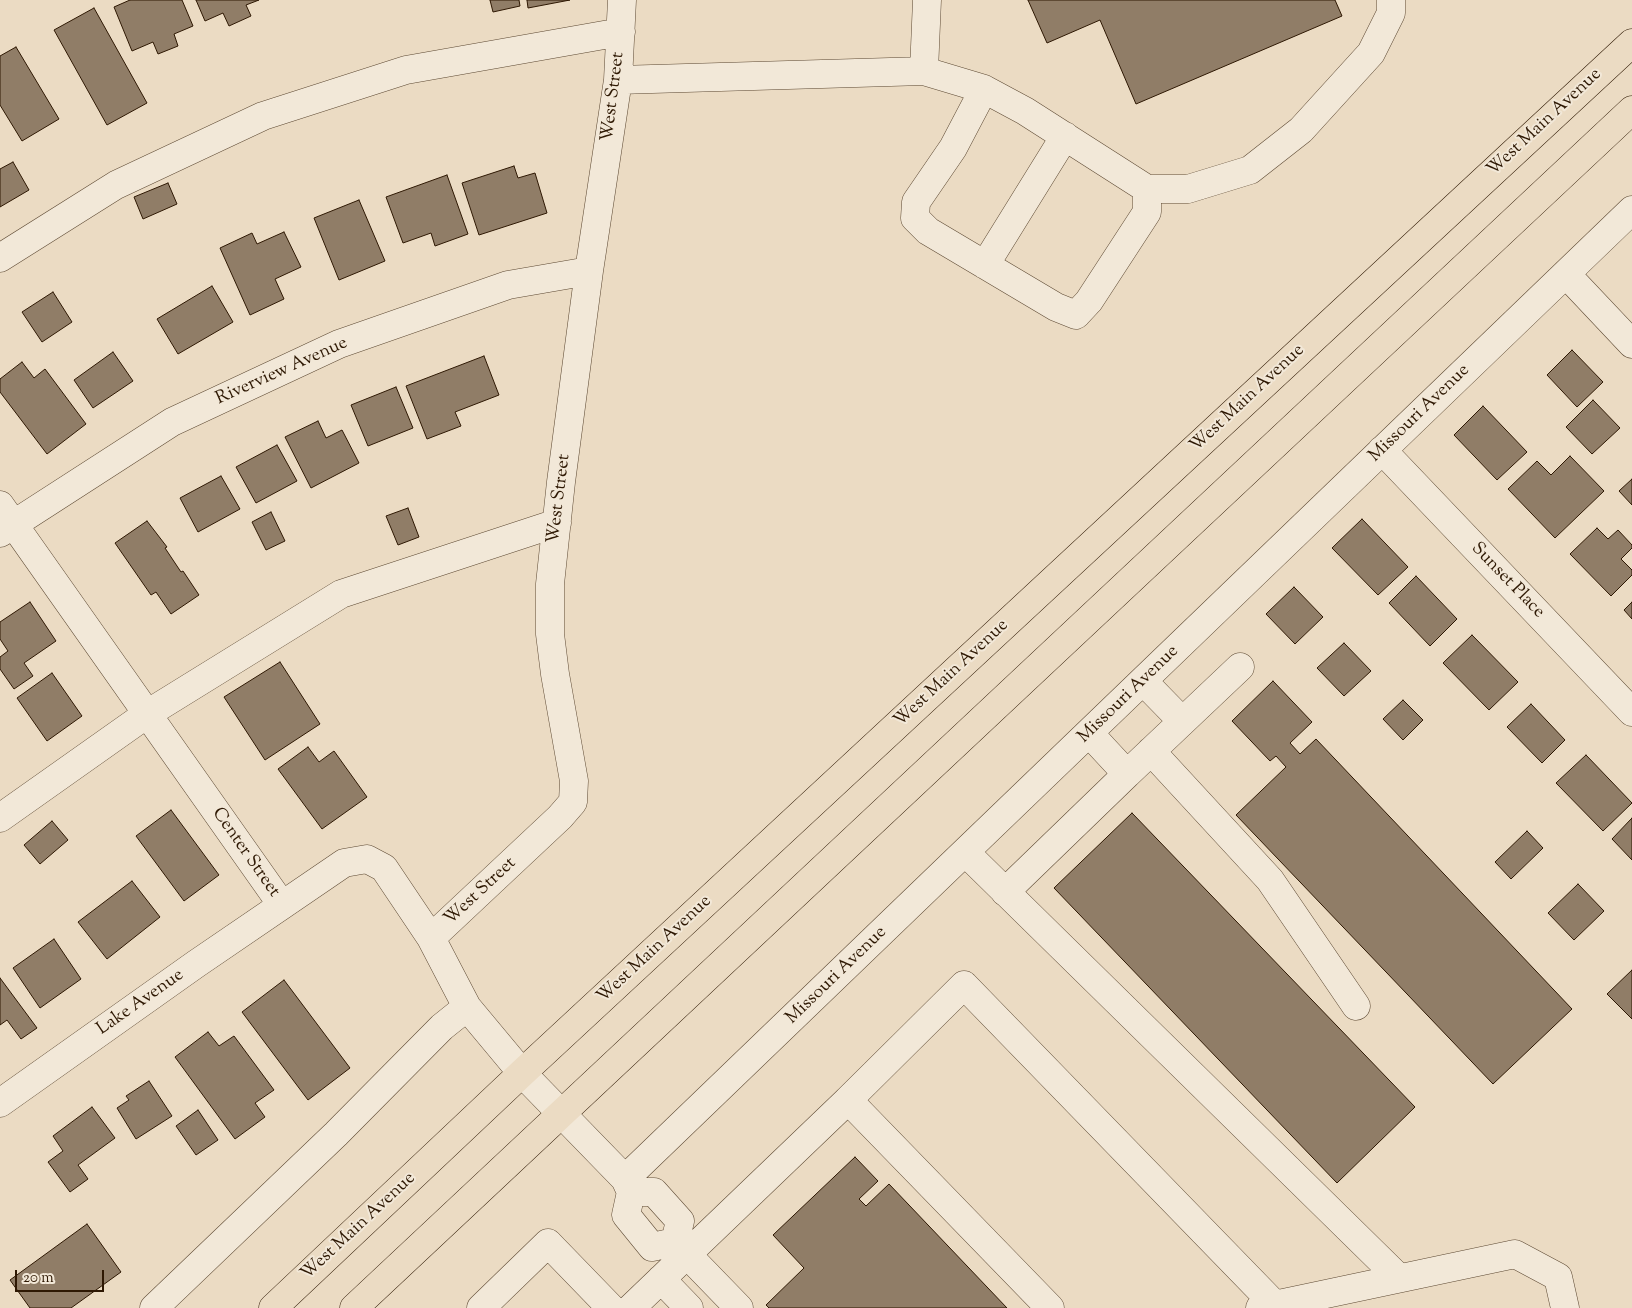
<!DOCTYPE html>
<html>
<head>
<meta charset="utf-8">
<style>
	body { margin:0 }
	#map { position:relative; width:1632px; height:1308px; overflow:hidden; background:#ebdbc3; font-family:"Sorts Mill Goudy",serif }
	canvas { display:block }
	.scale { position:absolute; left:15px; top:1270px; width:89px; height:22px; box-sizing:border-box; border:2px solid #2e1803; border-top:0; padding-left:6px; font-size:15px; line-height:18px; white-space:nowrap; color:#2e1803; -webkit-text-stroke:4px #f2e8d8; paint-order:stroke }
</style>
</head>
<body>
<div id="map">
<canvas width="1632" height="1308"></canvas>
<div class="scale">20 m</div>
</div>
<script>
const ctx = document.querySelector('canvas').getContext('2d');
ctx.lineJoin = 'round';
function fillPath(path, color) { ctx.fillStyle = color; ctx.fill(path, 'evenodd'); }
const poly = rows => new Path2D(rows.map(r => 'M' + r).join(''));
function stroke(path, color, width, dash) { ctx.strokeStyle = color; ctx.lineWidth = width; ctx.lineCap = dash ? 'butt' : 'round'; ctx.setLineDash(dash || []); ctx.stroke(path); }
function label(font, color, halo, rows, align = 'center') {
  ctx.font = font + ' "Sorts Mill Goudy",serif'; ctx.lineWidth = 4; ctx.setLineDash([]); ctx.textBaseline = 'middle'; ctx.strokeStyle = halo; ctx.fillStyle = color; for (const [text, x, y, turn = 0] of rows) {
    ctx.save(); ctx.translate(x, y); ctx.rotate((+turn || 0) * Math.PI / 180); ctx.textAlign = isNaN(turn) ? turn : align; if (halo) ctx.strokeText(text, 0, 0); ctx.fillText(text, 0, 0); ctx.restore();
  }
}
const building = poly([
	[130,0,182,0,193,26,174,34,178,46,158,54,153,42,132,51,114,7,130,0],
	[196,0,259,0,246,5,251,16,229,26,223,13,205,21,196,0],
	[490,0,519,0,520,6,493,12,490,0],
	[527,0,570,0,528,8,527,0],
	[1028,0,1335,0,1342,16,1136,104,1100,20,1047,43,1028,0],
	[94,8,147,103,107,125,54,30,94,8],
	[16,47,59,119,22,141,0,105,0,56,16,47],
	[13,162,29,190,0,207,0,169,13,162],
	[514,166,518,178,535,173,547,213,479,235,462,183,514,166],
	[447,175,468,234,435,246,431,233,403,243,386,197,447,175],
	[168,183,177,204,143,219,134,197,168,183],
	[359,200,385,261,339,280,314,218,359,200],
	[284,232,301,267,275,279,284,299,250,315,220,248,252,233,257,244,284,232],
	[212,286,233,322,178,354,157,319,212,286],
	[53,292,72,322,42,342,22,312,53,292],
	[1572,350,1603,382,1577,407,1547,375,1572,350],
	[113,352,133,381,93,408,74,380,113,352],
	[484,356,499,395,455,412,461,426,427,439,406,386,484,356],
	[22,362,34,378,45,369,86,424,47,454,0,392,0,379,22,362],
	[396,387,413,428,368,446,351,405,396,387],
	[1593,400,1620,428,1592,454,1566,427,1593,400],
	[1483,406,1527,452,1497,480,1454,435,1483,406],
	[318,421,326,438,342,430,359,463,311,488,285,437,318,421],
	[277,445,297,481,256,503,236,467,277,445],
	[1570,456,1604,491,1555,538,1508,489,1537,461,1551,475,1570,456],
	[221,476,240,509,198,532,180,498,221,476],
	[1632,479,1632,505,1619,491,1632,479],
	[408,508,419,537,398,545,386,516,408,508],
	[271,512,285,541,266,550,252,522,271,512],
	[1362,519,1408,567,1378,595,1332,548,1362,519],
	[147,521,167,547,165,548,181,572,183,571,199,595,171,614,156,592,151,595,115,543,147,521],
	[1597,528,1608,539,1618,530,1632,545,1632,548,1621,559,1632,570,1632,575,1611,596,1570,554,1597,528],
	[1416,576,1457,619,1430,646,1389,603,1416,576],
	[1294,587,1323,617,1295,644,1266,614,1294,587],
	[30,602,56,641,24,663,33,676,14,689,0,669,0,657,8,651,0,639,0,622,30,602],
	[1632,602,1632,619,1624,610,1632,602],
	[1472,635,1518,682,1489,710,1443,663,1472,635],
	[1344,643,1371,671,1344,696,1317,668,1344,643],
	[280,662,320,724,265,760,224,697,280,662],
	[52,673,82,716,47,741,17,698,52,673],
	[1273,681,1312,722,1290,743,1300,754,1316,739,1572,1009,1493,1084,1236,815,1286,767,1276,756,1270,761,1232,721,1273,681],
	[1403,700,1423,720,1403,740,1383,719,1403,700],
	[1531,704,1565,740,1542,763,1507,727,1531,704],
	[308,747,319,762,334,751,367,797,322,829,278,769,308,747],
	[1586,755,1632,803,1603,831,1556,783,1586,755],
	[171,810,219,875,184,901,136,836,171,810],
	[1132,813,1415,1107,1337,1183,1054,888,1132,813],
	[1632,818,1632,860,1612,839,1632,818],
	[52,821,68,840,40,864,24,845,52,821],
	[1527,831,1543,848,1511,879,1495,862,1527,831],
	[132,881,160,917,107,959,78,922,132,881],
	[1578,884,1604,911,1574,940,1548,913,1578,884],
	[54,939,81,979,40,1008,13,968,54,939],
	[1632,970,1632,1019,1607,994,1632,970],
	[0,978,37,1028,21,1039,7,1020,0,1025,0,978],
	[284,980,350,1068,308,1100,242,1012,284,980],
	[208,1032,219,1046,234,1036,274,1090,255,1103,265,1117,235,1139,175,1057,208,1032],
	[149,1081,172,1116,136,1139,117,1108,129,1100,126,1096,149,1081],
	[92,1107,115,1138,78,1165,88,1179,70,1192,48,1162,63,1151,53,1136,92,1107],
	[198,1110,218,1140,196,1155,176,1126,198,1110],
	[855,1157,878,1181,859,1199,866,1206,889,1184,1007,1308,769,1308,766,1305,804,1268,773,1235,855,1157],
	[87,1224,121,1272,71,1308,30,1308,10,1280,87,1224]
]);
fillPath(building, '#907d67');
stroke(building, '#2e1803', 1);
const minor = poly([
	[924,71,927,0],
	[618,80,924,71,984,89,1025,111,1147,189,1188,189,1250,170,1301,130,1371,53,1391,13,1391,0],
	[984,89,953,148,916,202,915,218,928,231,1056,307,1076,315,1089,301,1147,212,1147,189],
	[0,258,116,185,263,116,406,70,621,32],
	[985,265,1065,136],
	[1566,274,1632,344],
	[1382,450,1632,712],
	[0,505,282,905],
	[0,533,172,422,339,344,508,285,589,271],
	[1143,681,1182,721],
	[1089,733,1127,774,1240,667],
	[1151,751,1270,880,1356,1006],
	[0,818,147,714,341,594,557,523],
	[965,852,1399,1278],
	[1005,892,1127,774],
	[431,938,560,817,573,802,574,781,555,674,550,634,550,584,561,482,589,271,618,80,622,0],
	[0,1103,196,964,344,863,367,859,384,868,431,938,467,1007,522,1073,625,1179,631,1192],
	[625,1179,1632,210],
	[631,1192,654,1192,680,1221,675,1242,652,1247,626,1215,631,1192],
	[675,1242,739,1308],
	[661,1279,689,1308],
	[154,1308,336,1134,442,1027,467,1007],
	[481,1308,548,1243,611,1308],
	[631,1308,848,1100],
	[1050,1308,848,1100,964,985,1275,1305],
	[1260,1308,1515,1254,1558,1277,1565,1308]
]);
const major = poly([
	[273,1308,522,1073,1632,43],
	[354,1308,1632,110]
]);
stroke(minor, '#5d4933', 29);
stroke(major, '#2e1803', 29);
stroke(minor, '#f2e8d8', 28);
stroke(major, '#ebdbc3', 28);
label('18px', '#2e1803', '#f2e8d8', [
	["West Street",614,97,-83],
	["West Main Avenue",1545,123,-43],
	["Riverview Avenue",282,372,-24],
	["West Main Avenue",1248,399,-43],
	["Missouri Avenue",1420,414,-44],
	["West Street",560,499,-83],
	["Sunset Place",1507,581,46],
	["West Main Avenue",952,674,-43],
	["Missouri Avenue",1129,695,-44],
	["Center Street",245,853,55],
	["West Street",481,892,-43],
	["West Main Avenue",655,950,-43],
	["Missouri Avenue",837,976,-44],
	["Lake Avenue",141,1003,-35],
	["West Main Avenue",359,1227,-43]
]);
</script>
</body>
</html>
